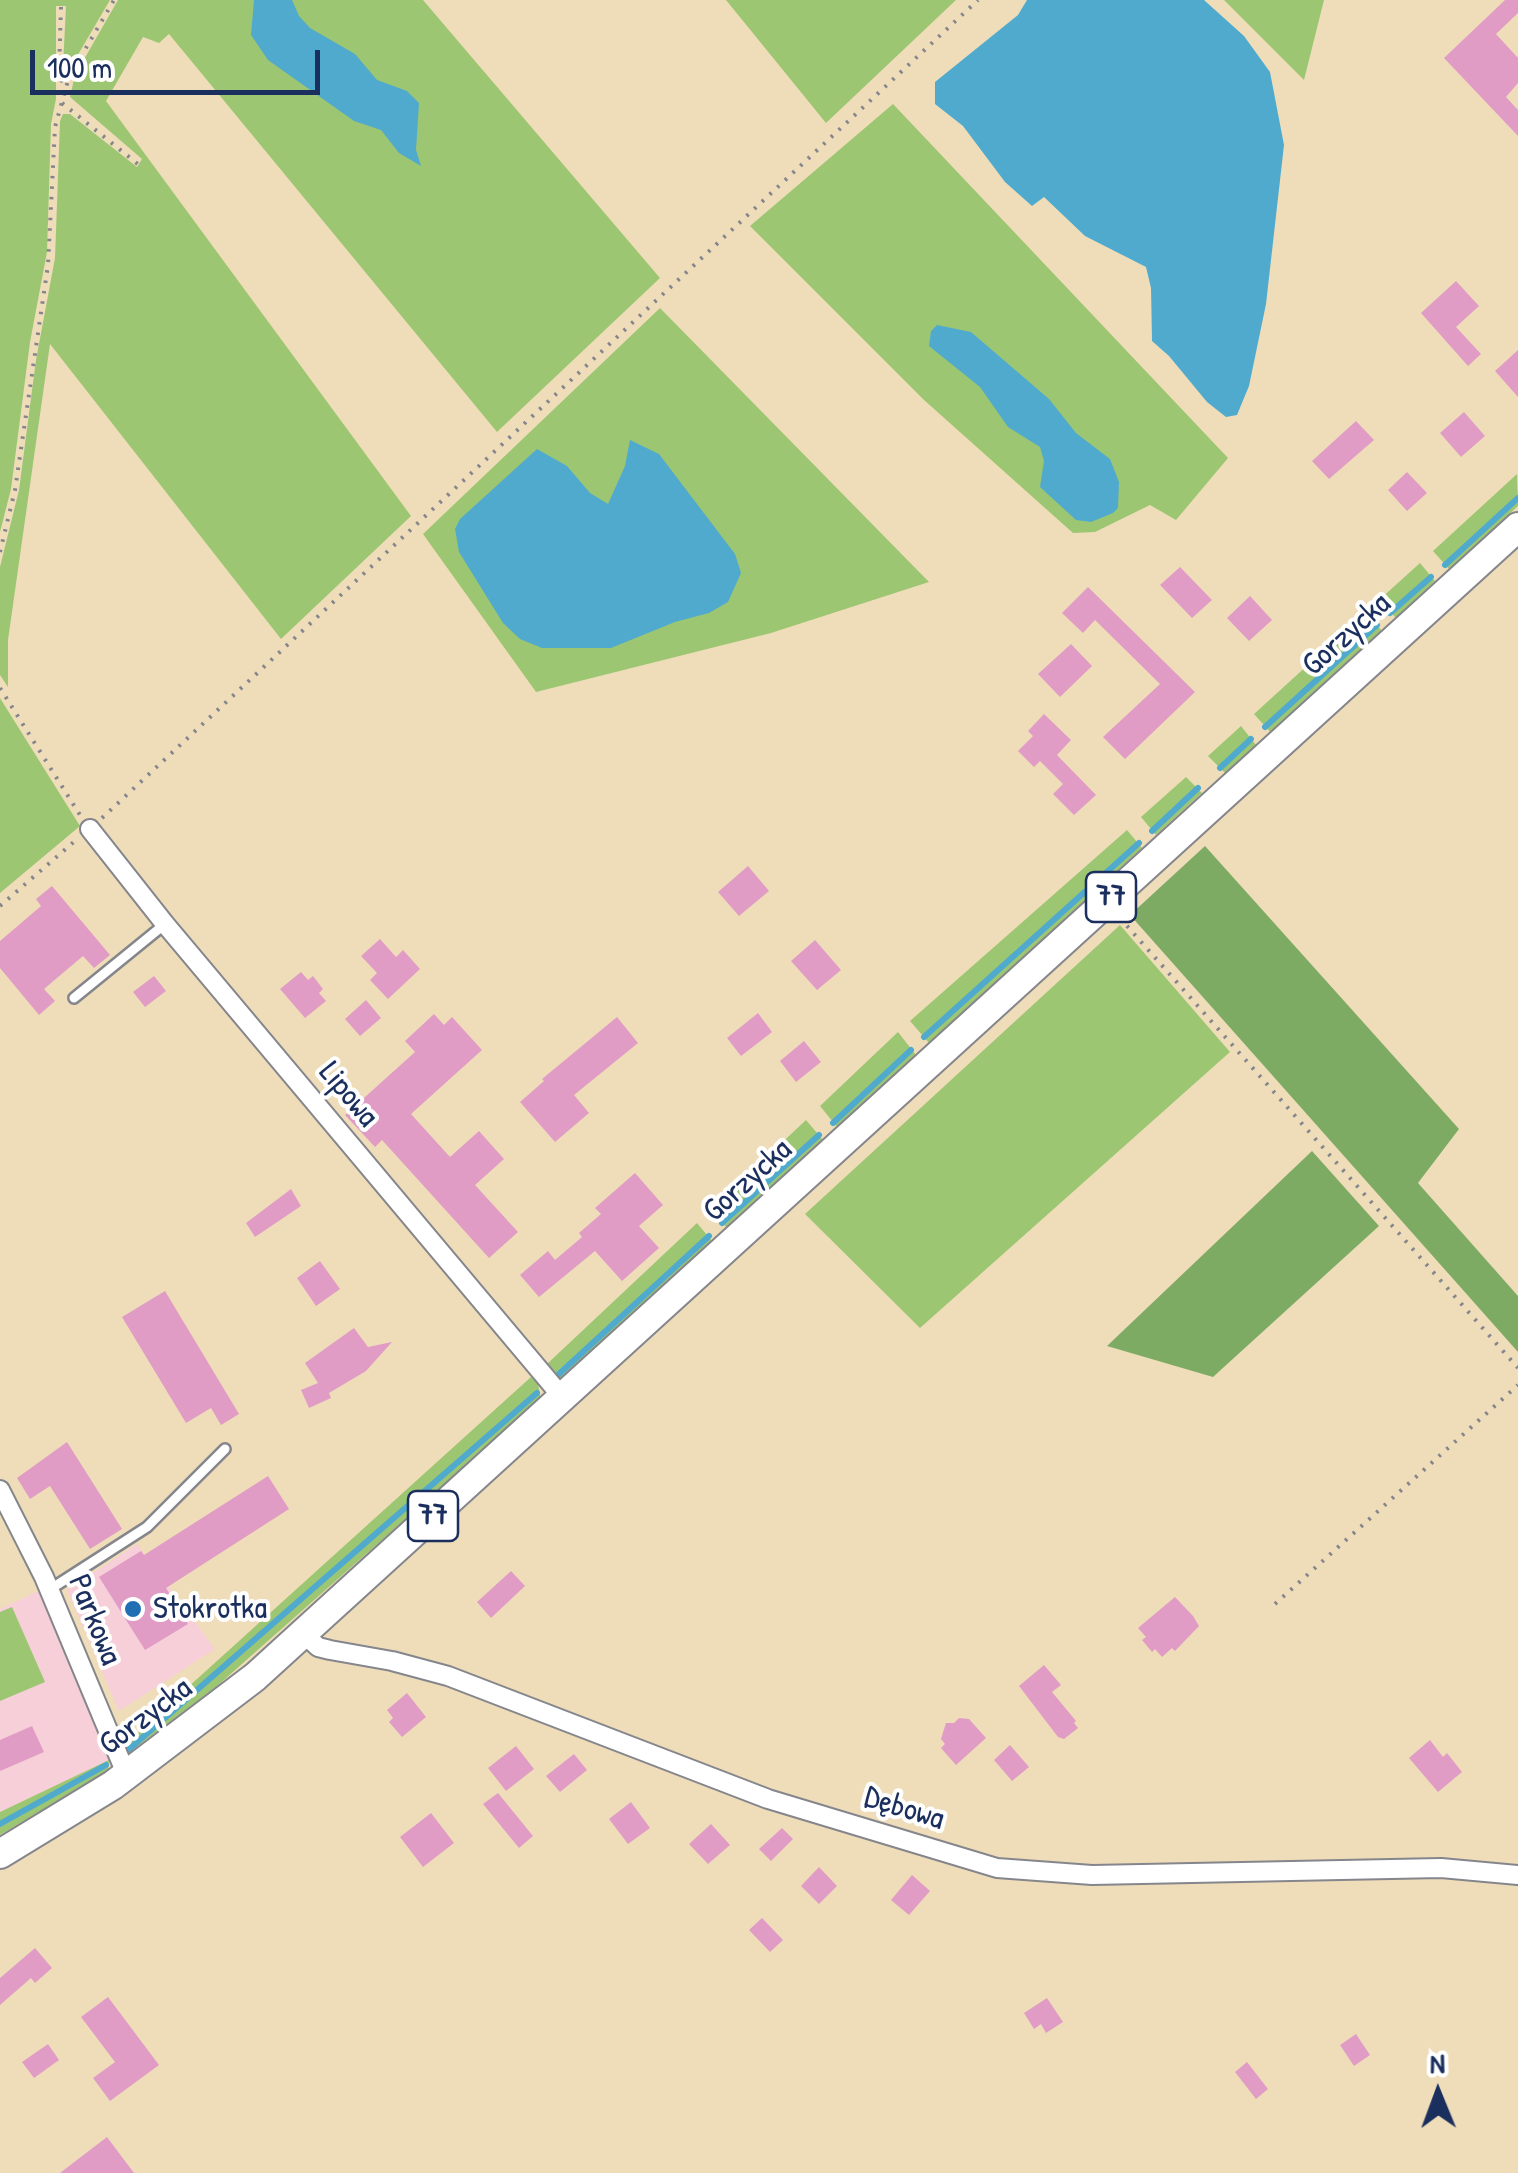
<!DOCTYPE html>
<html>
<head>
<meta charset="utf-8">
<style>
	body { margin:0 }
	#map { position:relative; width:1518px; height:2173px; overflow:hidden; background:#efddba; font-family:"Patrick Hand",sans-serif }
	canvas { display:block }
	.north { position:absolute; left:1388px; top:2043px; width:100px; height:100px; -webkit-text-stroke:8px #fff; paint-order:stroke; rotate:359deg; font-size:28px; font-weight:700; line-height:40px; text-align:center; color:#1b2f5e }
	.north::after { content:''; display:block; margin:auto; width:35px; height:45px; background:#1b2f5e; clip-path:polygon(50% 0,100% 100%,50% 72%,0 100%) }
	.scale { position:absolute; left:30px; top:50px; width:290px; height:45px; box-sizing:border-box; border:5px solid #1b2f5e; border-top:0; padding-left:12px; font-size:30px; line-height:35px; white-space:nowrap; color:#1b2f5e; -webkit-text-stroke:8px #fff; paint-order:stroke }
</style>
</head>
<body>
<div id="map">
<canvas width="1518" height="2173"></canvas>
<div class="north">N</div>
<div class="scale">100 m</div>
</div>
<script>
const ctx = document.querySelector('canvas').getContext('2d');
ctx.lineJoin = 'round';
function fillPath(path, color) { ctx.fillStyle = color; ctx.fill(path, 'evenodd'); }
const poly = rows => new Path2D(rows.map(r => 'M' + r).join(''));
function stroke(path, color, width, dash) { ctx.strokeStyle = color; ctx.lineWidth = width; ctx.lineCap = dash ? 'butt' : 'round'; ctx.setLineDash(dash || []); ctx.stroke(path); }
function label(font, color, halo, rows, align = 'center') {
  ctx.font = font + ' "Patrick Hand",sans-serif'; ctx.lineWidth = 8; ctx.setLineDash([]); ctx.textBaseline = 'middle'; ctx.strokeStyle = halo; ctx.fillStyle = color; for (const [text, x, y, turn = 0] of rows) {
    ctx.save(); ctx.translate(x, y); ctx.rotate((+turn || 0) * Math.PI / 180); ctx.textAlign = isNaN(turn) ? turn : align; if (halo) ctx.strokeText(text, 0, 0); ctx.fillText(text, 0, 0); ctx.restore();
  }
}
fillPath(poly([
	[137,1544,215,1649,119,1711,67,1590],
	[41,1590,109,1760,0,1812,0,1609]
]), '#f6cfd9');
fillPath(poly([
	[0,0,110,0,69,70,63,66,66,6,56,6,56,99,51,124,47,252,30,342,11,489,0,532],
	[118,0,423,0,660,278,497,432,169,34,159,43,143,37,106,101,411,516,281,639,50,344,8,640,8,687,0,675,0,567,19,490,36,360,55,258,60,121,63,114,70,114,137,167,142,159,70,97,75,75],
	[726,0,956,0,826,123],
	[1224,0,1324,0,1304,80],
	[893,104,1228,458,1176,520,1150,505,1095,532,1073,533,924,400,750,226],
	[660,308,929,582,771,633,536,692,423,534],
	[1517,474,1518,506,1449,569,1433,551],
	[1420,563,1435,581,1396,618,1379,600],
	[1366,612,1382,631,1271,733,1254,714],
	[0,698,80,826,0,893],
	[1241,726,1256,745,1226,774,1208,756],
	[1186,777,1202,793,1156,835,1141,817],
	[1127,830,1142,848,929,1043,910,1021],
	[1120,925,1230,1052,920,1328,805,1214],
	[898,1032,916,1055,837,1127,820,1106],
	[806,1120,823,1140,726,1227,710,1210],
	[697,1223,712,1241,561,1380,547,1364],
	[531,1377,538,1384,541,1399,216,1687,130,1752,124,1745],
	[12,1607,45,1682,0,1701,0,1612],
	[109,1760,108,1772,0,1835,0,1812]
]), '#9dc672');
fillPath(poly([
	[1205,846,1459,1129,1418,1183,1518,1296,1518,1352,1130,915],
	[1312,1151,1379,1226,1213,1377,1107,1346]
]), '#7eab64');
fillPath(poly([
	[254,0,292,0,299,16,310,28,355,54,377,80,407,91,419,103,416,150,421,166,399,153,381,130,354,121,268,60,251,35],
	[1027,0,1204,0,1244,36,1270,72,1284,145,1266,304,1249,386,1237,415,1226,417,1207,402,1169,356,1152,341,1151,288,1146,267,1085,236,1044,197,1032,206,1005,182,963,126,935,104,935,82,1018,15],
	[937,325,971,332,1049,399,1076,433,1110,459,1119,482,1118,508,1113,513,1091,522,1076,520,1040,487,1044,461,1040,447,1008,427,980,387,929,346,931,331],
	[630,440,659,454,735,554,741,573,728,602,709,613,675,622,611,648,542,648,520,639,503,623,459,552,455,529,460,519,537,449,567,466,590,493,608,504,625,466]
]), '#50aace');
stroke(poly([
	[1445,565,1518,498],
	[1390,613,1431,577],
	[1265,727,1377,625],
	[1220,768,1251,739],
	[1152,831,1198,788],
	[924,1037,1139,843],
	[833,1123,911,1050],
	[722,1223,819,1135],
	[559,1374,709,1236],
	[127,1751,537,1393],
	[0,1824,106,1765]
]), '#50aace', 6);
fillPath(poly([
	[1505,0,1518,0,1518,13,1496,34,1518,58,1518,83,1506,97,1518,110,1518,136,1444,58],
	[1456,281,1479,306,1456,327,1481,354,1468,366,1421,313],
	[1518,350,1518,397,1495,371],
	[1464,412,1485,436,1461,457,1440,433],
	[1356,421,1374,440,1329,479,1312,461],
	[1407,472,1427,493,1407,511,1388,490],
	[1180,567,1212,600,1192,618,1160,585],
	[1088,587,1195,692,1125,759,1103,737,1160,684,1095,620,1083,633,1062,613],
	[1250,596,1272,620,1249,641,1227,618],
	[1071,644,1092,666,1060,697,1038,674],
	[1044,714,1071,740,1057,755,1096,795,1074,815,1053,794,1063,784,1040,761,1034,767,1018,751,1033,736,1028,731],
	[748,866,769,891,739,916,718,892],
	[52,886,110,955,94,968,83,956,44,989,55,1001,39,1015,0,968,0,941,41,906,36,899],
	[380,939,396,957,403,950,420,969,388,999,370,980,377,973,361,956],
	[815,940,841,970,817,990,791,961],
	[301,972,308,980,313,976,323,989,319,993,326,1001,305,1018,280,989],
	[154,976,166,991,145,1007,133,992],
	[366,1000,381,1018,360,1036,345,1019],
	[758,1013,772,1032,741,1056,727,1038],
	[434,1014,444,1025,452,1017,482,1050,411,1114,450,1157,479,1131,504,1159,475,1185,518,1232,489,1258,382,1140,375,1147,345,1115,415,1052,405,1041],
	[617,1017,638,1043,574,1095,589,1113,555,1142,520,1102,544,1081,542,1079],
	[804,1041,821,1062,796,1082,780,1061],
	[635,1173,663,1205,639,1226,659,1248,622,1281,595,1251,539,1297,520,1275,548,1251,555,1260,582,1237,579,1233,601,1214,595,1208],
	[291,1189,301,1206,255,1237,246,1223],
	[320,1261,340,1289,316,1306,297,1278],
	[165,1291,239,1414,221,1425,211,1408,186,1423,122,1317],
	[354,1328,368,1347,392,1342,366,1371,329,1393,331,1398,309,1408,301,1390,318,1383,305,1363],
	[67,1442,122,1529,90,1549,50,1486,30,1499,17,1478],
	[268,1476,289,1509,166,1588,188,1624,145,1650,99,1577,141,1551,144,1555],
	[511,1571,525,1586,491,1618,477,1602],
	[1175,1597,1193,1616,1199,1626,1175,1651,1172,1648,1162,1657,1155,1649,1152,1652,1142,1640,1146,1637,1138,1628],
	[1044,1665,1061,1685,1052,1692,1076,1721,1074,1723,1078,1728,1064,1739,1058,1737,1019,1686],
	[407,1693,426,1717,402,1737,389,1722,393,1718,387,1710],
	[959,1718,969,1719,986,1738,956,1765,941,1748,945,1744,941,1739,946,1723,954,1723],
	[32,1726,44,1752,0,1771,0,1740],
	[1430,1740,1443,1757,1447,1753,1462,1772,1438,1792,1409,1758],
	[1010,1745,1029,1767,1012,1781,994,1760],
	[516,1746,534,1769,506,1791,488,1768],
	[574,1754,587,1770,560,1792,546,1776],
	[498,1793,533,1836,519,1848,483,1804],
	[631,1802,650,1828,628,1844,609,1819],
	[431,1813,454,1843,423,1867,400,1837],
	[711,1824,730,1845,708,1864,689,1844],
	[782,1828,793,1839,771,1861,759,1849],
	[819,1867,837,1886,819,1904,801,1886],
	[912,1875,930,1891,909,1915,891,1900],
	[762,1918,783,1940,770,1952,749,1930],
	[35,1948,52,1968,35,1983,31,1978,0,2005,0,1978],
	[108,1997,159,2065,110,2101,93,2078,115,2062,81,2017],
	[1047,1998,1063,2022,1046,2033,1041,2024,1034,2029,1024,2013],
	[1356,2034,1370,2055,1354,2066,1340,2045],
	[48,2044,59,2060,34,2078,22,2062],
	[1247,2062,1268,2089,1256,2099,1235,2072],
	[107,2137,134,2173,60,2173]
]), '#e09cc5');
const service = poly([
	[74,998,165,924],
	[49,1590,147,1527,225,1449]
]);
const minor = poly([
	[90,829,165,924,563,1398],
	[0,1490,44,1577,127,1776],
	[304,1634,318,1647,330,1650,392,1661,448,1676,768,1799,997,1868,1092,1875,1441,1868,1518,1875]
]);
const primary = poly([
	[0,1854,113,1785,255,1677,1518,527]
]);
stroke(service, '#85868c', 14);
stroke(minor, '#85868c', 22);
stroke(primary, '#85868c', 32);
stroke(poly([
	[61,7,59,71,65,90],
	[62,103,139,165],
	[0,552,15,490,48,265,55,127,69,77,114,0],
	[0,688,80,815],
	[102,818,978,0],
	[0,906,76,840],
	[1120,918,1518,1368],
	[1275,1604,1518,1385]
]), '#85868c', 4, [2.5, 8]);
stroke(service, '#fff', 9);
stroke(minor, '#fff', 18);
stroke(primary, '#fff', 28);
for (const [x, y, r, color] of [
	[133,1609,10,"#1f6fb2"]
]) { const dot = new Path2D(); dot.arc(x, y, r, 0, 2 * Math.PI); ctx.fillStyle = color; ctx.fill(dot); stroke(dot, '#fff', 4); }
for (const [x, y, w] of [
	[1111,897,50],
	[433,1516,50]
]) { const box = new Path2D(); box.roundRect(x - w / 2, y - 25, w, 50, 8); ctx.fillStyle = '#fff'; ctx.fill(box); stroke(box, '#1b2f5e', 2.5); }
label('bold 30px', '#1b2f5e', null, [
	["77",1111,897],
	["77",433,1516]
]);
label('32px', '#1b2f5e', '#fff', [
	["Gorzycka",1347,635,-42],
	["Lipowa",348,1095,50],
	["Gorzycka",748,1181,-42],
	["Parkowa",94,1620,68],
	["Gorzycka",146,1717,-37],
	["Dębowa",904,1809,17]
]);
label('32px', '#1b2f5e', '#fff', [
	["Stokrotka",153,1609]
], 'left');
</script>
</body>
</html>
